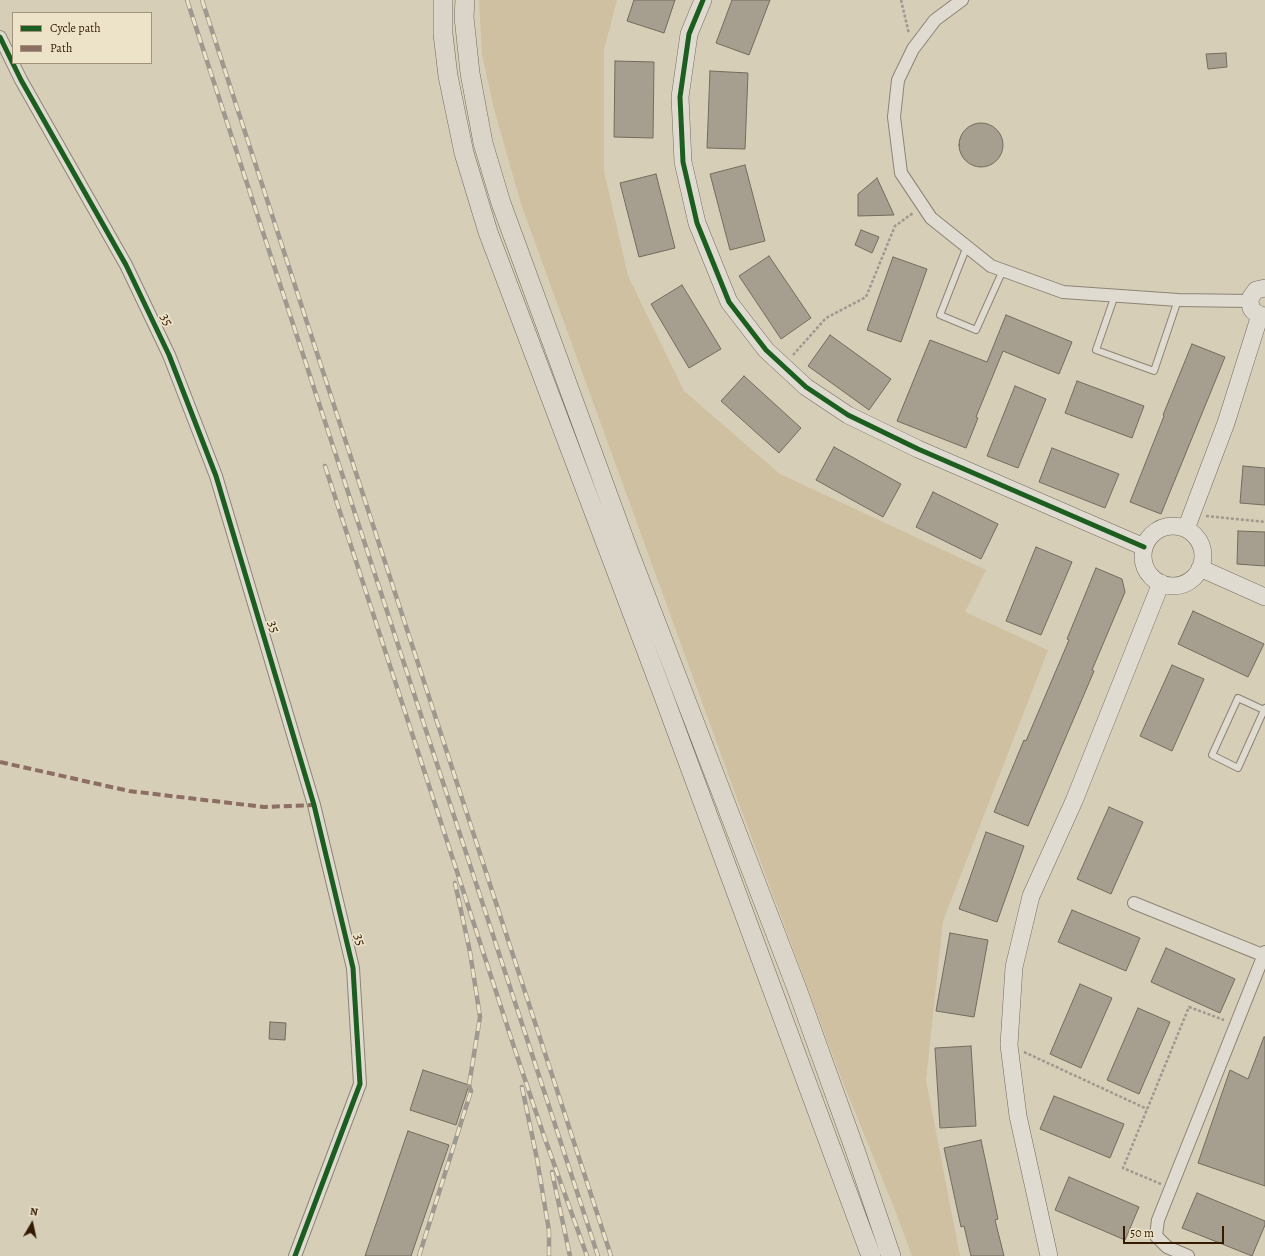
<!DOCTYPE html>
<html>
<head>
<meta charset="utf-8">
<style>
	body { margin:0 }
	#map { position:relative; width:1265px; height:1256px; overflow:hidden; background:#d7ceb8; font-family:Alegreya,serif }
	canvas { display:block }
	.legend { position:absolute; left:12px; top:12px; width:140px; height:52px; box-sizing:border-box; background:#ede3c8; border:1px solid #a39378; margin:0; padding:5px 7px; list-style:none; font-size:12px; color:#331a00 }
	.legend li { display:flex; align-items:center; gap:8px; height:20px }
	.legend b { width:20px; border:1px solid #a39378 }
	.north { position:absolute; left:12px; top:1204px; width:40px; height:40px; -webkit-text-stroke:3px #ede3c8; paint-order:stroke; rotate:9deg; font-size:11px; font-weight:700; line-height:16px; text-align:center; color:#331a00 }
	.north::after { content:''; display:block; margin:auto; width:14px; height:18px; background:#331a00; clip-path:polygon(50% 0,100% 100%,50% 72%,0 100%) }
	.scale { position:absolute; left:1123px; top:1226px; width:101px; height:18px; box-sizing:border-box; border:2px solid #331a00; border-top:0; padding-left:5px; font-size:12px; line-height:14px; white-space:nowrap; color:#331a00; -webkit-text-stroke:3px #ede3c8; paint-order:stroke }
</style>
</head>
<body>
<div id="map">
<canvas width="1265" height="1256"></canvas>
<ul class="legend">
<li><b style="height:5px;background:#1b5e20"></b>Cycle path</li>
<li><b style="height:5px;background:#8d6e63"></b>Path</li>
</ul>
<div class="north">N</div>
<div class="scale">50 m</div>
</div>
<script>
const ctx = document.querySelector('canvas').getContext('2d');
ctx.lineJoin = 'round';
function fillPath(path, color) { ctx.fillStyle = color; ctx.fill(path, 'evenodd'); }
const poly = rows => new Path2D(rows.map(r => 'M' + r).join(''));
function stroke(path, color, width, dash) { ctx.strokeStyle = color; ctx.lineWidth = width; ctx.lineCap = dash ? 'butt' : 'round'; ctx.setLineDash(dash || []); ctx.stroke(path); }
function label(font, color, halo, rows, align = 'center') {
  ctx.font = font + ' Alegreya,serif'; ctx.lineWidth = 3.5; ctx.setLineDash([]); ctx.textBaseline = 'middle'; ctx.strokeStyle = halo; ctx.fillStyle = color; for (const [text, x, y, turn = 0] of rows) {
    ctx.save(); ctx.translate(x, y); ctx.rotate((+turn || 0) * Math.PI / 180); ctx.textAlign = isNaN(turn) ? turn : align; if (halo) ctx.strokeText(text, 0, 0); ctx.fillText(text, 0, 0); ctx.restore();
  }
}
fillPath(poly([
	[479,0,617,0,604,50,604,171,628,276,684,391,780,474,986,570,965,612,1048,650,943,921,926,1080,960,1256,912,1256,895,1210,842,1080,734,790,521,204,494,109,482,54]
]), '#cec0a1');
const building = poly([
	[634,0,675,0,664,33,627,21,634,0],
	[732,0,770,0,749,55,716,43,732,0],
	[1226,53,1227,67,1208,69,1206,54,1226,53],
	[615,61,654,62,653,138,614,137,615,61],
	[710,71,748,73,745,149,707,148,710,71],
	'959 145a22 22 0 1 1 44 0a22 22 0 1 1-44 0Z',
	[745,165,765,241,730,250,710,174,745,165],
	[656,174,675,248,639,257,620,183,656,174],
	[877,178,894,215,858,216,858,194,877,178],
	[861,230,879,237,872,253,855,245,861,230],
	[769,256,811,318,781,339,739,276,769,256],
	[893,257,927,269,901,342,867,330,893,257],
	[682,285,721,349,689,368,651,304,682,285],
	[1006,315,1072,342,1059,374,1003,351,976,417,978,418,966,448,897,421,930,340,987,362,1006,315],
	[830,335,891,379,869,410,808,366,830,335],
	[1192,344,1225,357,1161,514,1130,502,1164,416,1163,415,1192,344],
	[744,376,801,428,779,453,721,401,744,376],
	[1077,381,1144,406,1132,438,1065,413,1077,381],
	[1015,386,1046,399,1018,468,987,456,1015,386],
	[834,447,901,484,883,517,816,480,834,447],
	[1052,448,1119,474,1105,508,1039,482,1052,448],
	[1243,466,1265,468,1265,505,1240,503,1243,466],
	[933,492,998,524,981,559,916,527,933,492],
	[1238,531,1265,532,1265,566,1237,564,1238,531],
	[1036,547,1072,562,1041,635,1006,621,1036,547],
	[1096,568,1122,579,1125,592,1092,670,1094,671,1028,826,994,812,1024,740,1026,741,1069,640,1067,639,1096,568],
	[1193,611,1264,644,1248,677,1178,644,1193,611],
	[1172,665,1204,679,1172,751,1140,736,1172,665],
	[1109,807,1143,822,1111,894,1077,879,1109,807],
	[986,832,1024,846,997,922,959,909,986,832],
	[1072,910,1140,938,1126,971,1058,942,1072,910],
	[950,933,988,940,974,1017,936,1011,950,933],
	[1166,948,1235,979,1220,1013,1151,982,1166,948],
	[1080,984,1112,998,1081,1068,1050,1054,1080,984],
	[1138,1008,1170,1022,1139,1094,1107,1080,1138,1008],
	[270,1022,286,1023,285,1040,269,1039,270,1022],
	[1264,1037,1265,1037,1265,1186,1198,1163,1230,1070,1248,1079,1264,1037],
	[971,1046,976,1126,940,1128,935,1048,971,1046],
	[423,1070,469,1085,456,1125,410,1110,423,1070],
	[1054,1096,1124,1124,1110,1158,1040,1129,1054,1096],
	[408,1131,449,1145,411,1256,365,1256,408,1131],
	[981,1140,998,1219,995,1220,1004,1256,971,1256,964,1226,961,1227,944,1148,981,1140],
	[1069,1177,1139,1207,1125,1240,1055,1210,1069,1177],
	[1197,1193,1265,1221,1265,1225,1252,1256,1182,1228,1197,1193]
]);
fillPath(building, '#a69e8e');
stroke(building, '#736b5c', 1);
const lane = poly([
	[967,246,940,315,976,330,1003,270],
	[1115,295,1096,350,1154,371,1178,300],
	[1264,710,1238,698,1212,755,1238,768,1265,708]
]);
const street = poly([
	[962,0,935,20,913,49,898,80,894,117,901,173,931,218,991,266,1063,292,1178,300,1250,301],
	[0,37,21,80,126,265,169,355,216,476,314,805,353,968,360,1084,295,1256],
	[1134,903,1265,956],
	[1188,1256,1167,1247,1156,1236,1158,1220,1265,952]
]);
const secondary = poly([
	[703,0,689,34,680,97,683,162,697,223,729,302,766,350,806,387,848,415,918,449,1144,547],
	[1265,288,1256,290,1251,297,1250,301,1251,308,1253,311,1260,315,1265,316],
	'1143 556a30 30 0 1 1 60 0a30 30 0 1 1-60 0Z',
	[1186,529,1226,423,1260,315],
	[1200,568,1265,597],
	[1049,1256,1018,1116,1009,1045,1014,967,1031,896,1074,801,1161,583]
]);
const primary = poly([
	[443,0,443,34,448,76,464,153,488,232,661,689,871,1256],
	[465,0,464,17,470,73,483,143,501,203,627,547,797,989,855,1150,891,1256]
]);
stroke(lane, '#8c8374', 8);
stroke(street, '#8c8374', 14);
stroke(secondary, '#736b5c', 18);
stroke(primary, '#736b5c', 20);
stroke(poly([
	[901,0,909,34],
	[793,355,826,318,866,297,895,226,913,213],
	[1206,516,1265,522],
	[1024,1052,1147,1109],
	[1161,1184,1123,1168,1189,1007,1224,1020]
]), '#9f988e', 2.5, [3, 2]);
stroke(lane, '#e0dbd0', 6);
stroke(street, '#e0dbd0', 12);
stroke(secondary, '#e0dbd0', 17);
stroke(primary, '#dad5c8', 19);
const rail = poly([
	[187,0,598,1256],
	[202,0,611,1256],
	[325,466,515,1050,544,1136,587,1256],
	[522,1087,537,1159,549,1231,549,1256],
	[552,1172,570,1256],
	[419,1256,471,1091,469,1085,480,1017,470,952,455,883]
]);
stroke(rail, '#9f988e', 4.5);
stroke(rail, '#ede3c8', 3, [9]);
stroke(poly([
	[0,762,129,791,264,807,314,805]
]), '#8d6e63', 4, [8, 4]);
stroke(poly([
	[703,0,689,34,680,97,683,162,697,223,729,302,766,350,806,387,848,415,918,449,1144,547],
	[0,37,21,80,126,265,169,355,216,476,314,805,353,968,360,1084,295,1256]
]), '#1b5e20', 5);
label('14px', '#331a00', '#ede3c8', [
	["35",166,320,64],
	["35",273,627,73],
	["35",359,940,76]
]);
</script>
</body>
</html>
